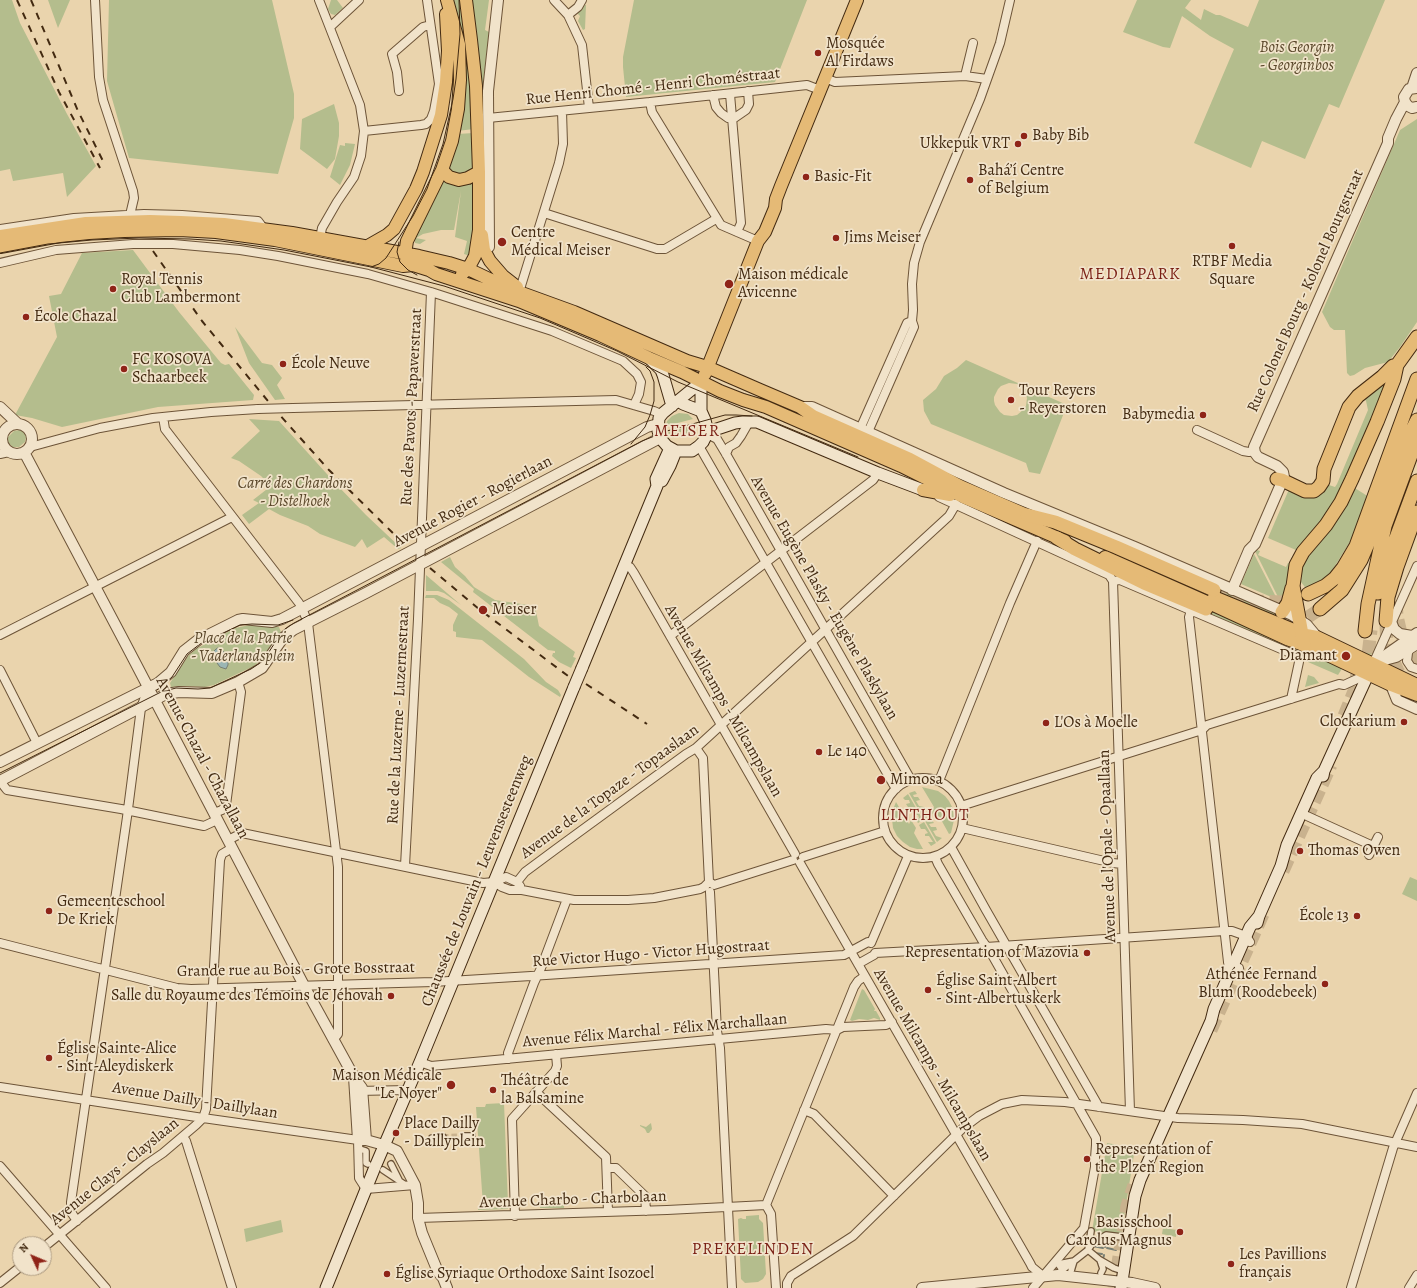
<!DOCTYPE html>
<html>
<head>
<meta charset="utf-8">
<style>
	body { margin:0 }
	#map { position:relative; width:1417px; height:1288px; overflow:hidden; background:#ead4ad; font-family:Alegreya,serif }
	canvas { display:block }
	.north { position:absolute; left:12px; top:1236px; width:40px; height:40px; box-sizing:border-box; background:#f1e3ca; border:1px solid #ab9980; border-radius:50%; rotate:314deg; font-size:11px; font-weight:700; line-height:16px; text-align:center; color:#432a11 }
	.north::after { content:''; display:block; margin:auto; width:14px; height:18px; background:#8f2418; clip-path:polygon(50% 0,100% 100%,50% 72%,0 100%) }
</style>
</head>
<body>
<div id="map">
<canvas width="1417" height="1288"></canvas>
<div class="north">N</div>
</div>
<script>
const ctx = document.querySelector('canvas').getContext('2d');
ctx.lineJoin = 'round';
function fillPath(path, color) { ctx.fillStyle = color; ctx.fill(path, 'evenodd'); }
const poly = rows => new Path2D(rows.map(r => 'M' + r).join(''));
function stroke(path, color, width, dash) { ctx.strokeStyle = color; ctx.lineWidth = width; ctx.lineCap = dash ? 'butt' : 'round'; ctx.setLineDash(dash || []); ctx.stroke(path); }
function label(font, color, halo, rows, align = 'center') {
  ctx.font = font + ' Alegreya,serif'; ctx.lineWidth = 3.5; ctx.setLineDash([]); ctx.textBaseline = 'middle'; ctx.strokeStyle = halo; ctx.fillStyle = color; for (const [text, x, y, turn = 0] of rows) {
    ctx.save(); ctx.translate(x, y); ctx.rotate((+turn || 0) * Math.PI / 180); ctx.textAlign = isNaN(turn) ? turn : align; if (halo) ctx.strokeText(text, 0, 0); ctx.fillText(text, 0, 0); ctx.restore();
  }
}
fillPath(poly([
	[0,0,12,0,20,23,67,114,96,166,67,197,63,173,13,181,10,169,0,171],
	[48,0,70,0,58,28],
	[109,0,272,0,294,94,294,118,278,174,129,158,107,81],
	[331,0,337,0,343,8,335,15,331,14,328,9],
	[450,0,462,0,467,38,474,129,457,131,462,83],
	[470,0,489,0,485,30,491,33,491,34,489,34,485,68,485,150],
	[634,0,807,0,775,82,626,97,623,67,623,57],
	[1137,0,1191,0,1185,8,1201,20,1204,9,1216,15,1220,15,1248,27,1259,0,1385,0,1339,108,1329,104,1305,159,1262,141,1251,168,1194,143,1234,49,1210,36,1182,16,1170,48,1163,47,1123,32],
	[585,5,586,5,585,29,583,30,578,21,580,16,577,13],
	[334,104,339,123,339,136,335,159,327,169,300,149,302,119],
	[1417,119,1417,322,1400,347,1388,362,1365,368,1354,375,1350,376,1347,373,1345,330,1334,330,1330,327,1322,312,1400,130],
	[474,133,474,168,471,172,457,176,448,169,457,134],
	[345,143,355,144,350,165,340,185,330,177,340,145,345,146],
	[443,180,473,180,475,224,470,256,464,254,467,241,455,237,461,191,454,230,441,230,423,234,416,238,426,240,420,244,415,243,415,240,411,239],
	[133,250,179,312,221,363,225,365,229,364,254,395,253,400,158,407,62,427,32,418,15,415,57,337,49,296,61,294,82,253],
	[235,327,262,363,272,365,282,378,277,385,285,399,275,400,249,363],
	[966,360,1067,405,1040,474,1029,472,1026,463,931,424,924,411,923,400,936,389,944,376,957,368],
	[1009,383,1017,384,1021,387,1024,390,1027,398,1026,406,1023,410,1017,415,1012,416,1004,415,1000,412,995,405,994,401,994,397,998,389,1001,386],
	[1390,373,1350,485,1369,497,1351,540,1330,574,1308,591,1301,582,1302,574,1295,557,1296,550,1268,538,1290,487,1326,484,1335,487,1337,484,1368,410,1366,401,1362,396],
	[679,413,688,414,693,419,666,426,667,421,672,416],
	[249,419,279,421,336,484,366,515,401,548,398,549,384,537,367,548,362,539,355,547,320,534,308,526,280,515,269,509,249,524,242,515,259,503,253,500,271,486,261,476,239,461,231,458,260,431],
	[695,425,693,430,689,434,680,432,673,438,668,433,669,432],
	[20,430,25,433,26,437,25,442,19,447,13,447,7,442,7,438,14,431],
	[1257,550,1260,551,1258,555,1286,567,1288,563,1289,563,1291,568,1285,602,1279,599,1255,551],
	[1254,554,1277,599,1276,599,1241,584],
	[450,557,455,567,465,576,474,587,495,600,535,606,539,626,575,652,573,657,576,658,571,668,559,662,552,656,553,653,555,653,555,651,548,650,473,592,474,589,441,562],
	[426,575,461,605,444,593,438,591,426,591],
	[1216,585,1285,615,1284,621,1213,593],
	[426,595,437,595,449,600,524,659,546,682,558,690,561,695,560,697,529,677,482,640,456,637,456,632,453,631,453,625,458,614,449,607,440,603,434,598,425,598],
	[1207,606,1281,640,1280,646,1212,618,1213,615,1205,611],
	[250,625,274,627,279,627,281,632,275,640,268,652,261,660,254,666,214,685,205,687,181,686,171,687,170,683,188,656,196,649,235,628],
	[1379,646,1372,654,1369,655,1363,652,1367,647],
	[1299,649,1302,649,1343,667,1338,675,1301,659,1295,651],
	[1308,675,1314,677,1319,683,1305,687],
	[922,787,938,791,945,796,949,801,953,809,954,820,951,833,949,834,939,816,937,821,932,813,934,807],
	[915,791,917,794,913,795,914,797,918,797,920,800,916,801,919,806,924,807,926,809,921,810,924,813,927,813,929,816,924,819,909,793],
	[908,794,923,820,918,823,915,819,919,818,918,815,913,815,911,812,916,812,913,807,908,807,906,804,910,803,909,800,905,800,903,798],
	[896,802,909,824,911,820,916,828,914,833,923,849,917,849,910,847,903,842,897,836,893,828,892,819,892,812],
	[930,818,934,823,929,824,931,827,936,827,937,830,933,831,936,836,942,838,937,842,925,821],
	[924,822,936,843,931,846,928,842,933,842,929,836,925,836,925,834,928,833,925,829,921,829,919,825],
	[1410,877,1417,880,1417,901,1402,894],
	[862,989,864,990,875,1009,874,1011,876,1011,880,1018,880,1020,874,1018,868,1020,859,1019,852,1021,850,1020],
	[504,1103,508,1204,483,1205,476,1107,485,1107,486,1104],
	[651,1123,652,1129,649,1133,647,1133,645,1129,640,1126,640,1125,646,1127],
	[1107,1143,1135,1148,1121,1236,1092,1231],
	[564,1205,564,1208,540,1208,540,1206],
	[508,1207,508,1209,478,1210,478,1208],
	[759,1215,759,1219,763,1223,766,1274,763,1279,758,1282,745,1283,741,1279,738,1219,741,1218,743,1219,746,1219,746,1216],
	[281,1220,283,1232,246,1242,244,1229],
	[1163,1228,1177,1230,1176,1237,1162,1234]
]), '#b4bd8d');
const water = poly([
	[218,648,224,652,228,659,228,665,226,669,220,667,214,659,213,652,216,649,218,648]
]);
fillPath(water, '#9bb6b4');
stroke(water, '#787e73', 1);
stroke(poly([
	[1093,1246,1103,1248],
	[1105,1247,1107,1236],
	[1107,1248,1116,1250],
	[1094,1253,1102,1254],
	[1103,1259,1104,1255]
]), '#787e73', 2);
stroke(poly([
	[443,1137,464,1136]
]), '#c9b28e', 5.5, [5.5, 3]);
stroke(poly([
	[1214,590,1253,601,1283,602,1298,599],
	[1396,601,1397,616,1403,642,1417,664],
	[1290,624,1302,621,1320,609],
	[1386,625,1387,647,1398,671,1406,682],
	[1366,672,1371,630],
	[1344,716,1354,691,1358,668],
	[1283,871,1331,765],
	[1211,1030,1264,912],
	[1114,1288,1127,1206,1134,1185]
]), '#c9b28e', 13, [13, 6]);
const pedestrian = poly([
	[464,1136,472,1136],
	[432,1138,443,1137],
	[360,1149,366,1151,366,1163,368,1164],
	[391,1164,399,1180],
	[383,1170,404,1184],
	[1100,1260,1103,1269,1101,1273],
	[1120,1270,1114,1268,1100,1260,1088,1250,1092,1244,1106,1235,1122,1237,1122,1236],
	[1071,1271,1074,1261,1061,1271,1061,1268,1058,1264,1074,1261,1088,1250,1091,1231]
]);
const minor = poly([
	[95,0,99,77,103,100,133,191,134,198,130,215],
	[319,0,360,105,364,131,361,156,354,177,337,202,322,228,320,238],
	[554,0,568,15,582,45,589,108],
	[568,15,578,7,582,0],
	[330,27,359,0],
	[965,76,973,43],
	[825,78,835,82,965,76,987,79],
	[399,91,397,72,392,54,423,27,430,25],
	[730,94,741,223,737,232],
	[713,95,716,107,721,113,728,118,733,119,746,110,749,104,748,91],
	[650,102,652,112,721,225,758,241],
	[488,118,650,102,807,85,820,90],
	[364,131,421,125,426,124,431,119,434,111,439,84,427,0],
	[544,213,657,249,665,249,716,219],
	[0,229,74,218,144,214,182,215,258,221,264,229],
	[0,263,56,250,133,244,173,244,240,250,278,256,368,274,431,292,552,331,623,361,637,374,641,382,639,394,634,405],
	[520,289,559,163,563,144,562,111],
	[293,408,616,400,654,411,661,414],
	[163,417,165,429,299,603,302,608,308,623,338,867,338,1034,333,1040],
	[860,429,907,323,912,321],
	[1197,430,1243,451,1249,452,1254,451],
	[868,432,914,327,912,321,913,310,912,284,914,263,920,242,980,99,1000,43,1010,0],
	[707,434,717,439,726,454,911,780],
	[0,438,2,435],
	[699,446,896,789],
	[30,447,100,428,153,418,211,412,258,409],
	[0,454,9,452],
	[726,454,729,447,736,443,741,436,749,422],
	[939,497,1109,575,1113,581,1130,1111],
	[624,564,630,567,634,573,795,854],
	[1113,581,1120,580,1295,655,1299,658,1299,662,1291,699],
	[1191,610,1189,617,1228,962,1229,968,1231,969,1239,968],
	[0,635,232,517],
	[670,636,873,480,878,473],
	[1410,648,1408,653,1407,661,1411,667,1417,669],
	[1373,664,1417,566],
	[0,670,37,743],
	[696,748,703,758,709,882],
	'883 818a40 40 0 1 1 80 0a40 40 0 1 1-80 0Z',
	[0,781,7,790,121,809,204,826,217,820],
	[939,781,1010,603,1037,541],
	[961,806,1202,730,1207,725,1339,684,1344,685,1368,674],
	[214,813,222,810,226,805,241,692,238,682],
	[1307,816,1373,846],
	[962,828,1113,863,1122,864],
	[228,840,242,833,483,883,494,882,506,877,517,882,520,886],
	[951,847,986,910,1099,1107],
	[1369,855,1378,837],
	[803,857,885,831],
	[935,857,938,864,982,940,991,953,1096,1138,1096,1145,1095,1158,1095,1167,1084,1228,1033,1288],
	[800,863,1030,1263,1032,1267,1043,1276],
	[405,866,418,619,431,292],
	[494,882,502,887,510,890,522,890,574,900,628,900,654,898,700,889,704,887,708,883,711,883,714,885,793,860],
	[517,882,525,872,556,849,686,754,696,748,949,516,956,504],
	[710,892,717,1031,720,1048,732,1288],
	[0,943,177,988,191,989,433,982,531,976,844,955,868,942,871,943],
	[871,943,908,856],
	[858,964,874,955,875,953,986,947,1224,931,1232,931,1246,936,1250,942],
	[509,1059,508,1053,534,983,541,968,567,899],
	[420,1062,431,1066,826,1029,837,1030,843,1027,886,1025,892,1022],
	[0,1087,203,1118,358,1140,359,1178,366,1189,415,1185],
	[357,1091,408,1090],
	[536,1092,606,1157,608,1212],
	[804,1110,814,1114,894,1196],
	[183,1137,186,1141,232,1288],
	[0,1166,106,1288],
	[607,1168,616,1168,645,1196,646,1211],
	[766,1205,854,987,858,981,865,976],
	[766,1205,771,1214,776,1288],
	[515,1216,512,1119,555,1071,557,1066,556,1054],
	[418,1218,667,1210,766,1205],
	[77,1221,71,1212,71,1202,127,817,141,708,148,688],
	[44,1247,147,1164,163,1153,196,1125,203,1118,206,1109,220,860,222,854,232,848],
	[0,1283,20,1267],
	[787,1288,787,1283,791,1276,853,1236,963,1128,979,1116,1002,1104,1022,1100,1065,1102,1178,1118,1243,1120,1302,1124,1417,1147],
	[1351,1288,1393,1148,1417,1093],
	[1409,1288,1417,1275]
]);
const tertiary = poly([
	[1412,88,1417,73],
	[1417,88,1409,89,1404,97,1405,102,1408,106,1412,108,1417,107],
	[489,247,488,91,498,0],
	[0,407,17,423],
	[800,407,812,407,1004,493,1135,547,1292,615,1307,625,1317,637],
	'2 439a15 15 0 1 1 30 0a15 15 0 1 1-30 0Z',
	[24,452,125,643,309,995,354,1077,362,1088,366,1140],
	[1232,590,1249,550,1255,544,1284,477,1283,472,1277,466,1258,457,1255,453,1254,447,1388,143,1388,138,1396,119,1405,102],
	[1392,624,1394,629,1400,634,1412,636],
	[1381,661,1396,657,1417,644],
	[1373,664,1417,633],
	[1391,685,1397,700,1417,709],
	[0,762,158,683,171,672,184,651,198,640,238,620,243,619,272,622,282,619,647,427,658,424],
	[0,781,166,694,179,692,212,693,238,682,262,668,283,638,293,630,366,593,660,438],
	[354,1077,358,1140,366,1140,384,1145,397,1151,415,1185,418,1203,418,1218,422,1233,438,1272,443,1278,447,1288],
	[922,1288,1058,1275,1132,1283,1155,1288]
]);
const secondary = poly([
	[650,359,661,370,663,375,672,406],
	[701,382,701,411,705,420,708,432,703,442,699,446,692,451,676,451,667,446,660,438,658,431,659,418,663,413,701,382],
	[678,401,683,404,701,411],
	[708,432,735,423,743,422,757,422,878,473,923,490],
	[662,481,670,466,676,451],
	[582,668,657,486,656,479,670,448],
	[1323,776,1324,771,1372,666],
	[1257,923,1259,916,1281,866,1287,845,1317,778,1324,771],
	[326,1288,375,1167,420,1062,574,687],
	[1121,1288,1135,1196,1140,1180,1211,1021,1214,1009,1250,927,1259,916]
]);
const primary = poly([
	[442,170,449,177,459,180,468,178,479,172],
	[482,235,484,250,490,261,503,276,517,287],
	[0,236,86,223,150,221,181,222,224,224,292,233,419,256,449,263,468,269,508,288,574,312,687,361,707,367,760,390,800,407,813,416,910,459,960,486,1036,519],
	[0,247,60,236,89,233,124,231,179,230,216,232,275,240,403,266,413,265,429,270,436,274,519,301,600,335,649,358,682,372,720,391,743,400,766,407,901,466,963,497,1065,541],
	[366,247,387,235,394,229,416,189,423,172,441,115,446,82,448,51,446,14],
	[408,260,405,254,407,241,442,170,452,141,458,109,460,80,459,44,447,0],
	[462,274,468,269,475,256,479,230,479,172,476,86,471,40,466,0],
	[705,374,758,241,765,232,775,208,776,199,781,186,857,0],
	[923,490,950,495],
	[1105,557,1209,603,1287,639,1315,649,1391,685,1417,695],
	[1214,597,1306,635,1317,637,1417,685]
]);
const trunk = poly([
	[1277,479,1282,480,1305,491,1314,491,1319,487,1323,481,1324,469,1349,407,1358,396,1382,377,1393,366,1397,365],
	[1027,515,1055,522,1116,547,1214,590],
	[1057,538,1075,549,1144,583,1206,609],
	[1378,593,1390,554,1417,481],
	[1308,594,1325,586,1335,578,1343,568,1356,546,1417,379],
	[1320,609,1342,590,1361,560,1367,546,1405,444,1417,420],
	[1282,612,1288,603,1292,588],
	[1386,621,1388,597,1397,567,1417,512],
	[1365,631,1368,604,1385,526,1417,439],
	[1304,645,1293,586,1296,565,1303,552,1326,525,1341,502,1352,479,1377,422,1394,379,1397,365,1417,337]
]);
stroke(pedestrian, '#6d5438', 8);
stroke(minor, '#6d5438', 10);
stroke(tertiary, '#6d5438', 12);
stroke(secondary, '#432a11', 13);
stroke(primary, '#432a11', 14);
stroke(trunk, '#432a11', 15);
stroke(pedestrian, '#f1e3ca', 5.5);
stroke(minor, '#f1e3ca', 8);
stroke(tertiary, '#f1e3ca', 10);
stroke(secondary, '#f1e3ca', 11);
stroke(primary, '#e5ba76', 12);
stroke(trunk, '#e5ba76', 13);
stroke(poly([
	[399,242,397,252,400,262,408,270,417,275],
	[0,253,48,244,92,240,139,238,190,239,221,241,284,250,371,267,444,286,540,318,617,351,678,382,858,457],
	[371,267,379,264,386,258,413,216,427,189,443,144,453,99,456,79,460,34,459,0],
	[631,444,645,427,650,415,654,401,654,382,650,371,646,367],
	[157,690,172,677,187,654,200,644,240,625,252,624,278,625,293,620],
	[0,773,161,692,176,688,198,689,210,688,251,669,263,661,280,635,285,629,294,623,642,441,667,431,725,415,736,415,752,416]
]), '#432a11', 1);
stroke(poly([
	[17,0,59,92,100,168],
	[31,0,78,111,103,161],
	[153,251,202,321,277,412,329,470,406,546],
	[430,568,479,609,568,676],
	[586,684,647,724]
]), '#432a11', 2, [7, 7]);
const minorBridge = poly([
	[258,409,293,408]
]);
const secondaryBridge = poly([
	[574,687,582,668]
]);
stroke(minorBridge, '#6d5438', 10, []);
stroke(secondaryBridge, '#432a11', 13, []);
stroke(minorBridge, '#f1e3ca', 8);
stroke(secondaryBridge, '#f1e3ca', 11);
for (const [x, y, r, color] of [
	[818,53,4,"#8f2418"],
	[1024,136,4,"#8f2418"],
	[1018,144,4,"#8f2418"],
	[806,177,4,"#8f2418"],
	[970,180,4,"#8f2418"],
	[836,238,4,"#8f2418"],
	[502,242,5,"#8f2418"],
	[1232,246,4,"#8f2418"],
	[729,284,5,"#8f2418"],
	[113,289,4,"#8f2418"],
	[26,317,4,"#8f2418"],
	[283,364,4,"#8f2418"],
	[124,369,4,"#8f2418"],
	[1011,400,4,"#8f2418"],
	[1203,415,4,"#8f2418"],
	[483,610,5,"#8f2418"],
	[1346,656,5,"#8f2418"],
	[1404,722,4,"#8f2418"],
	[1046,723,4,"#8f2418"],
	[819,752,4,"#8f2418"],
	[881,780,5,"#8f2418"],
	[1300,851,4,"#8f2418"],
	[49,911,4,"#8f2418"],
	[1357,916,4,"#8f2418"],
	[1087,953,4,"#8f2418"],
	[1325,984,4,"#8f2418"],
	[928,990,4,"#8f2418"],
	[391,996,4,"#8f2418"],
	[49,1058,4,"#8f2418"],
	[451,1085,5,"#8f2418"],
	[493,1090,4,"#8f2418"],
	[396,1133,4,"#8f2418"],
	[1087,1159,4,"#8f2418"],
	[1180,1232,4,"#8f2418"],
	[1231,1264,4,"#8f2418"],
	[387,1274,4,"#8f2418"]
]) { const dot = new Path2D(); dot.arc(x, y, r, 0, 2 * Math.PI); ctx.fillStyle = color; ctx.fill(dot); stroke(dot, '#f1e3ca', 1.5); }
label('16px', '#432a11', '#f1e3ca', [
	["Mosquée",826,44],
	["Al Firdaws",826,62],
	["Baby Bib",1032,136],
	["Ukkepuk VRT",1010,144,"right"],
	["Bahá’í Centre",978,171],
	["of Belgium",978,189],
	["Basic-Fit",814,177],
	["Centre",511,233],
	["Médical Meiser",511,251],
	["Jims Meiser",844,238],
	["RTBF Media",1232,262,"center"],
	["Square",1232,280,"center"],
	["Maison médicale",738,275],
	["Avicenne",738,293],
	["Royal Tennis",121,280],
	["Club Lambermont",121,298],
	["École Chazal",34,317],
	["FC KOSOVA",132,360],
	["Schaarbeek",132,378],
	["École Neuve",291,364],
	["Tour Reyers",1019,391],
	["- Reyerstoren",1019,409],
	["Babymedia",1195,415,"right"],
	["Meiser",492,610],
	["Diamant",1337,656,"right"],
	["Clockarium",1396,722,"right"],
	["L'Os à Moelle",1054,723],
	["Le 140",827,752],
	["Mimosa",890,780],
	["Thomas Owen",1308,851],
	["Gemeenteschool",57,902],
	["De Kriek",57,920],
	["École 13",1349,916,"right"],
	["Representation of Mazovia",1079,953,"right"],
	["Athénée Fernand",1317,975,"right"],
	["Blum (Roodebeek)",1317,993,"right"],
	["Église Saint-Albert",936,981],
	["- Sint-Albertuskerk",936,999],
	["Salle du Royaume des Témoins de Jéhovah",383,996,"right"],
	["Église Sainte-Alice",57,1049],
	["- Sint-Aleydiskerk",57,1067],
	["Maison Médicale",442,1076,"right"],
	["\"Le Noyer\"",442,1094,"right"],
	["Théâtre de",501,1081],
	["la Balsamine",501,1099],
	["Place Dailly",404,1124],
	["- Daillyplein",404,1142],
	["Representation of",1095,1150],
	["the Plzeň Region",1095,1168],
	["Basisschool",1172,1223,"right"],
	["Carolus Magnus",1172,1241,"right"],
	["Les Pavillions",1239,1255],
	["français",1239,1273],
	["Église Syriaque Orthodoxe Saint Isozoel",395,1274]
], 'left');
label('italic 16px', '#5a472a', '#f1e3ca', [
	["Bois Georgin",1297,48],
	["- Georginbos",1297,66],
	["Carré des Chardons",295,484],
	["- Distelhoek",295,502],
	["Place de la Patrie",243,639],
	["- Vaderlandsplein",243,657]
]);
label('16px', '#432a11', '#f1e3ca', [
	["Rue Henri Chomé - Henri Choméstraat",653,87,-6],
	["Rue Colonel Bourg - Kolonel Bourgstraat",1306,291,-66],
	["Rue des Pavots - Papaverstraat",412,407,-87],
	["Avenue Rogier - Rogierlaan",473,502,-28],
	["Avenue Eugène Plasky - Eugène Plaskylaan",824,598,60],
	["Avenue Milcamps - Milcampslaan",723,701,60],
	["Rue de la Luzerne - Luzernestraat",399,715,-87],
	["Avenue Chazal - Chazallaan",202,758,62],
	["Avenue de la Topaze - Topaaslaan",610,792,-36],
	["Avenue de l'Opale - Opaallaan",1108,846,-92],
	["Chaussée de Louvain - Leuvensesteenweg",477,881,-68],
	["Rue Victor Hugo - Victor Hugostraat",651,954,-4],
	["Grande rue au Bois - Grote Bosstraat",296,970,-1],
	["Avenue Félix Marchal - Félix Marchallaan",655,1031,-5],
	["Avenue Milcamps - Milcampslaan",932,1065,60],
	["Avenue Dailly - Daillylaan",195,1101,9],
	["Avenue Clays - Clayslaan",115,1172,-39],
	["Avenue Charbo - Charbolaan",573,1200,-2]
]);
ctx.letterSpacing = '1px';
label('17px', '#7a1f14', '#f1e3ca', [
	["MEDIAPARK",1130,275],
	["MEISER",687,432],
	["LINTHOUT",925,816],
	["PREKELINDEN",753,1250]
]);
ctx.letterSpacing = '0px';
</script>
</body>
</html>
